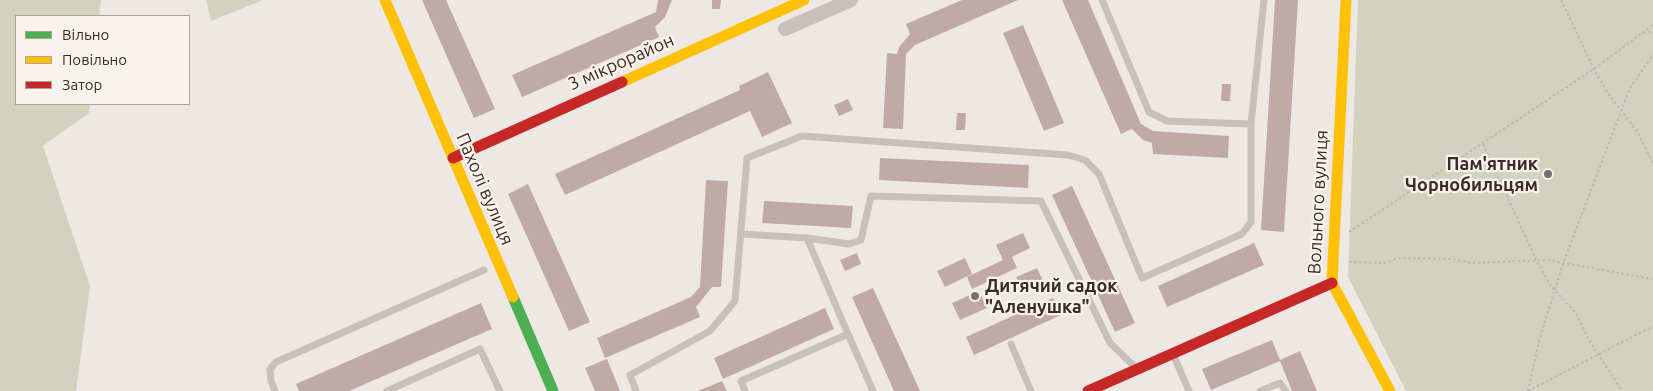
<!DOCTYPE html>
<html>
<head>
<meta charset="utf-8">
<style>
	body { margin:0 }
	#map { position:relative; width:1653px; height:391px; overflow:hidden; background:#eee8e4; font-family:Ubuntu,sans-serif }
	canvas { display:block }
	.legend { position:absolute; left:15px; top:15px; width:175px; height:90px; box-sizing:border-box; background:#faf2ec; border:1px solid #ada39e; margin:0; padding:6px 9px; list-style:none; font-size:15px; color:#392d2a }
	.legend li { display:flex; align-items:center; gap:10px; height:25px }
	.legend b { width:25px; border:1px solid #ada39e }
</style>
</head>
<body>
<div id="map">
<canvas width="1653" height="391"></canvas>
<ul class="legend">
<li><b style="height:6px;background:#4caf50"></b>Вільно</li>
<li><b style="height:6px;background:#ffc107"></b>Повільно</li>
<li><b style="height:6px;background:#c62828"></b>Затор</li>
</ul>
</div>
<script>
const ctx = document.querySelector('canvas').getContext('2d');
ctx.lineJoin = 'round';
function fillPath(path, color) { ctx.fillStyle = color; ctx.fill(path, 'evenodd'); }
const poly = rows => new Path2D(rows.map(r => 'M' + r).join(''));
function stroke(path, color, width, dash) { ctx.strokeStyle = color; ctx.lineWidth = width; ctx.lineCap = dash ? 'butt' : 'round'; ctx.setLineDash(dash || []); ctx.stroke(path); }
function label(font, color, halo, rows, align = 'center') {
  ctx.font = font + ' Ubuntu,sans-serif'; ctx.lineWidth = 4.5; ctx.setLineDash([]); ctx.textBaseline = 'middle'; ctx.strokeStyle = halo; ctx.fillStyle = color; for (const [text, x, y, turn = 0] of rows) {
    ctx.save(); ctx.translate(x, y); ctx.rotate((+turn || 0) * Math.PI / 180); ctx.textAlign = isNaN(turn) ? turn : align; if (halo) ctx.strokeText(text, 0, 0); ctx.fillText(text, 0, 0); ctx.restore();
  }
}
fillPath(poly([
	[0,0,101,0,99,16,16,16,16,104,90,104,89,113,43,146,90,286,76,391,0,391],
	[206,0,263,0,211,21],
	[1358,0,1653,0,1653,391,1406,391,1348,277]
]), '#d1d3be');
fillPath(poly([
	[422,0,446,0,495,109,474,118],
	[658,0,672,0,665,17,655,27,659,37,522,97,512,75,656,12],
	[712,0,721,0,720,9,712,9],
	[962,0,1018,0,915,45,906,54,903,129,883,128,887,53,897,54,899,47,910,34,906,24],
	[1062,0,1088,0,1141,124,1153,131,1229,136,1228,158,1153,154,1152,143,1143,140,1132,129,1121,134],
	[1275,0,1298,0,1284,232,1261,230],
	[1023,25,1064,123,1044,131,1003,33],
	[768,72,792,123,762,137,750,111,565,195,555,174,740,90,739,86],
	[1222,84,1231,84,1230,101,1221,101],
	[848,99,853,110,839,116,834,105],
	[957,113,966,113,965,130,956,130],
	[880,158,1029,165,1028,188,879,180],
	[706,180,728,181,721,287,712,287,696,307,700,317,605,358,597,338,691,297,700,287],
	[528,184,590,322,569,331,508,194],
	[1072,186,1135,323,1115,332,1052,195],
	[764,201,853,206,851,228,762,223],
	[1023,233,1030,248,1012,257,1017,268,972,289,967,277,1003,260,996,245],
	[1254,243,1264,265,1167,307,1158,286],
	[857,253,861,264,845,271,840,260],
	[965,258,972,274,945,287,937,271],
	[1037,268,1044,283,1023,292,1016,277],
	[873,288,920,391,894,391,852,297],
	[979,291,987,308,960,320,952,303],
	[1053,298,1061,315,974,355,966,337],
	[481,303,492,329,349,391,299,391,296,384],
	[825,308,834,329,723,379,714,358],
	[1272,340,1280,360,1300,351,1317,391,1292,391,1280,361,1211,390,1202,369],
	[607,359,620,391,595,391,585,368],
	[722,381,727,391,698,391]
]), '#c1aaa5');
stroke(poly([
	[1561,0,1594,69,1607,92,1637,131,1653,163],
	[1643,33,1653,31],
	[1483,144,1537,262,1551,286,1576,313,1589,340,1622,391],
	[1349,232,1594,69,1653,25],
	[1349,262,1384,263,1398,258,1452,259,1471,263,1547,260,1653,279],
	[1528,391,1540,337,1564,261,1630,88,1653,55],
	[1528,391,1653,326]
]), '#c0b9b5', 2, [2.5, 2.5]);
stroke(poly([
	[1102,0,1149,112,1167,121,1251,124],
	[742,234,807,238,849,244,861,240,871,196,1041,201,1110,343,1136,368],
	[807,238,848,334],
	[1011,344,1031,391],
	[1173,354,1189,391],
	[275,391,271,381,270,369,276,362,484,270],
	[387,391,480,349,500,391],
	[636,391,630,375,710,331,735,301,747,158,802,136,1068,155,1085,160,1099,174,1142,278,1242,234,1251,222,1251,124,1264,0],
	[745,391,741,381,848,334,873,391],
	[1260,391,1280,383,1286,391]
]), '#c8c0bc', 7);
stroke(poly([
	[785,29,851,0]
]), '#c8c0bc', 14);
stroke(poly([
	[513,297,553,391]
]), '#4caf50', 11);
stroke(poly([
	[385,0,513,297],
	[1346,0,1332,283,1390,391],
	[622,82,804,0]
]), '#ffc107', 11);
stroke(poly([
	[453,158,622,82],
	[1088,391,1332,283]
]), '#c62828', 11);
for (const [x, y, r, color] of [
	[1548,174,5,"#786e6b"],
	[975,296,5,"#786e6b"]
]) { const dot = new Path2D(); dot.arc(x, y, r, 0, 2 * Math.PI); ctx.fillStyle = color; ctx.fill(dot); stroke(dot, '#faf2ec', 2); }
label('18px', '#392d2a', '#faf2ec', [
	["3 мікрорайон",621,62,-24],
	["Пахолі вулиця",485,189,67],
	["Вольного вулиця",1318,202,-87]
]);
label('bold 18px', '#392d2a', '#faf2ec', [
	["Пам'ятник",1538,164],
	["Чорнобильцям",1538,185],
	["Дитячий садок",985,286,"left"],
	["\"Аленушка\"",985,307,"left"]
], 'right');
</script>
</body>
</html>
